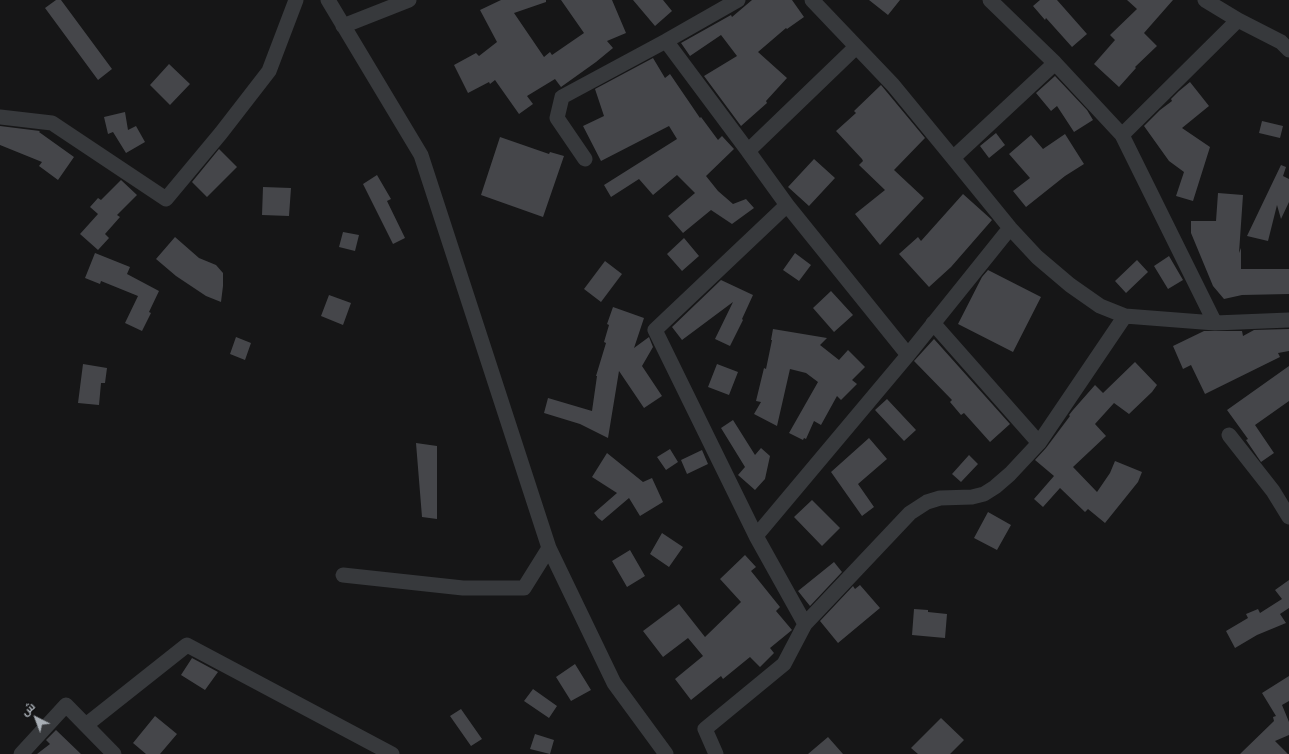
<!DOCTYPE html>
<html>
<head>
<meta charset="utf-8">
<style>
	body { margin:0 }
	#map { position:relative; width:1289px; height:754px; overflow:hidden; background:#161617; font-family:Ubuntu,Cairo,sans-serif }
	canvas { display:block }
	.north { position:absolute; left:16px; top:698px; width:40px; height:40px; -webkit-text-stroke:3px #111112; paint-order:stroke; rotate:318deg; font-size:11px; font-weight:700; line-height:16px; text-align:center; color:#a9afb6 }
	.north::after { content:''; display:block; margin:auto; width:14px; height:18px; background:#a9afb6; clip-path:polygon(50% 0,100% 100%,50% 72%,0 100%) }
</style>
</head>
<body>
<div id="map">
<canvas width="1289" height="754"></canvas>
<div class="north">ش</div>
</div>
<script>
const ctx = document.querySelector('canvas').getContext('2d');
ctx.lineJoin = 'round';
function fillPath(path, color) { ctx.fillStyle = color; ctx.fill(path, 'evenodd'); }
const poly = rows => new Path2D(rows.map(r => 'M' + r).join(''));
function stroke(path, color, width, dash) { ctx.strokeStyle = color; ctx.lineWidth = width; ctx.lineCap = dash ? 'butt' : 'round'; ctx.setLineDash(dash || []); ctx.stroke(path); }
fillPath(poly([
	[56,0,61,0,112,69,98,80,45,8],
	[501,0,546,0,546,2,514,13,544,57,550,52,552,55,584,33,561,0,612,0,626,33,607,41,613,48,596,62,561,87,555,79,527,96,533,104,519,114,495,80,490,84,489,82,468,93,454,65,476,53,479,56,497,42,480,10],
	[633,0,663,0,672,11,655,26],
	[752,0,792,0,804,17,787,29,786,28,758,52,787,78,766,101,767,103,741,126,704,76,737,56,721,35,690,56,681,43,731,15,732,17],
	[869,0,900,0,888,15],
	[1040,0,1057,0,1087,34,1072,47,1046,18,1045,20,1033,6],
	[1127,0,1173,0,1144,33,1157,46,1135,67,1136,68,1119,87,1094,64,1115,40,1110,35,1137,9],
	[653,58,665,78,670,74,700,118,701,117,718,140,722,136,734,149,706,176,718,191,733,204,746,199,754,208,732,224,711,210,683,233,668,216,695,193,677,175,653,195,639,179,611,197,604,185,677,139,669,126,601,161,583,126,604,116,595,89],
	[169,64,190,84,170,105,150,85],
	[1055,76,1087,110,1093,120,1074,132,1057,106,1051,111,1036,93],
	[1190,82,1209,106,1182,128,1210,147,1193,201,1176,196,1184,172,1169,161,1144,126,1160,110,1172,101,1171,99,1179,91],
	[881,85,925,138,894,170,924,198,880,245,855,214,885,190,859,165,863,161,862,159,836,131,856,113,854,111],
	[125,112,128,130,136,126,145,142,126,153,113,132,108,134,104,117],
	[1262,121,1283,126,1280,138,1259,133],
	[0,126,40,131,39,132,74,157,58,180,39,166,42,162,0,145],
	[996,133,1005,145,989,158,980,146],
	[1065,134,1084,164,1065,176,1026,207,1013,191,1030,178,1009,154,1031,135,1043,149],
	[500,137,549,154,550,152,564,156,543,217,481,195],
	[219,149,237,167,207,197,192,182],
	[814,159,835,178,809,206,788,187],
	[1281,165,1286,167,1283,176,1289,179,1289,202,1281,219,1277,205,1268,241,1247,236],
	[377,175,391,199,387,201,405,238,393,244,363,184],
	[121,180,137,195,117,215,120,217,105,234,109,238,98,250,80,234,98,214,90,207,98,198,101,200],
	[263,187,291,188,289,216,262,215],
	[1218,193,1243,195,1239,253,1241,248,1241,269,1289,269,1289,294,1242,295,1224,299,1213,286,1191,233,1191,221,1216,221],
	[963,194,992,220,951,267,929,287,899,254,918,237,921,241],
	[343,232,359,235,355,251,339,247],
	[175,237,199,258,216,265,223,273,223,286,221,302,206,296,176,276,156,259],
	[684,238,699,256,682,271,667,254],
	[95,253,130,267,127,274,159,291,149,312,151,313,142,331,125,323,138,296,101,281,100,284,85,278],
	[795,253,811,265,799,281,783,270],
	[1169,256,1183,280,1168,289,1154,266],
	[1137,260,1148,272,1126,293,1115,281],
	[605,261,622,274,601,302,584,289],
	[988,270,1041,297,1013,352,958,324,982,277],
	[721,280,753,295,742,319,743,320,730,346,715,339,733,302,682,340,672,327],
	[831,291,853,315,834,332,813,308],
	[329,295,351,303,343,325,321,316],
	[613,307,644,318,634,348,649,337,653,347,642,366,662,396,644,408,619,371,608,438,580,424,544,413,548,398,592,411,597,376,596,376,606,343,604,342,609,325,607,324],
	[773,329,827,338,820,345,839,360,848,350,865,367,852,380,857,384,841,400,837,396,821,425,814,421,806,439,804,438,803,440,789,433,818,382,806,373,790,369,777,426,754,414,761,402,756,401,764,368,766,369,772,340,771,340],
	[1289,329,1289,351,1278,353,1280,357,1205,394,1191,365,1183,369,1173,346,1204,331,1242,331,1243,336,1254,330],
	[236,337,251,343,245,360,230,354],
	[934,339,1010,424,990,442,964,413,961,415,950,402,952,400,914,361],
	[1135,362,1157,385,1152,392,1129,414,1114,403,1095,424,1106,436,1073,467,1097,492,1110,473,1115,461,1142,472,1138,482,1105,523,1088,509,1085,512,1060,488,1043,507,1034,499,1054,476,1035,460,1046,448,1070,416,1069,415,1073,410,1095,385,1103,393],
	[83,364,107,368,105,383,101,383,99,405,78,403],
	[717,364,738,372,729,395,708,387],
	[1289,366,1289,401,1255,425,1274,453,1261,462,1246,440,1248,439,1227,410],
	[887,399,916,430,904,441,875,410],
	[733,420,755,455,761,448,770,456,765,479,755,490,738,475,745,467,721,428],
	[869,438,887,459,858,484,874,507,862,516,831,472],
	[416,443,437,446,437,519,422,517],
	[670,449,678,462,666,470,657,457],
	[702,450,708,464,687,474,681,460],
	[607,453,643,482,652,478,663,502,640,516,629,498,602,521,598,518,594,513,617,493,592,477],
	[969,455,978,464,961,482,952,474],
	[812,500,840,528,822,546,794,517],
	[988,512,1011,525,997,550,974,538],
	[662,533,683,547,669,567,650,554],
	[630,550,645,576,627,587,612,561],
	[745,555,756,567,751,571,780,607,776,611,792,630,770,648,774,653,760,667,750,657,723,679,721,676,691,700,675,679,703,656,688,638,663,657,643,631,679,604,705,637,741,602,720,579],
	[834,562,842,572,810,606,798,591],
	[1289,580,1289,608,1280,614,1286,623,1257,635,1235,648,1226,631,1248,618,1246,614,1258,609,1260,613,1282,599,1275,590],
	[860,585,880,608,838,643,820,621,853,586,855,589],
	[914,609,928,610,928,612,947,614,945,638,912,635],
	[192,658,218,672,205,690,181,675],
	[575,664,591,690,571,701,556,677],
	[1289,676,1289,701,1282,705,1289,722,1289,735,1275,741,1288,754,1240,754,1274,721,1273,717,1276,716,1262,693],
	[533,689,557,706,549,718,524,701],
	[461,709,482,739,471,746,450,716],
	[155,716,177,734,160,754,146,754,133,743],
	[941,718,964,740,950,754,918,754,911,748],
	[56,730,81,754,37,754,50,744,46,740],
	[535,734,554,740,550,754,530,749],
	[828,737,843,754,808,754]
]), '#45464a');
stroke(poly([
	[328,0,421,155,549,548],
	[812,0,893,85,953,158,1010,228,1037,257,1070,285,1100,306,1125,316,1215,323,1289,320],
	[990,0,1055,63,1122,135,1215,323],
	[1205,0,1238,20,1281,42,1289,50],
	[343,26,409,0],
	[666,41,748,151],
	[0,117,52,123,166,199,221,133,269,71,296,0],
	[1122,135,1238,20],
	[953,158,1055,63],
	[585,159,557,118,562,97,666,41,738,0],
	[787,205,748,151,856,47],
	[933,323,1039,443],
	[908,355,787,205,655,330,756,536,908,355,1010,228],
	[1229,435,1273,491,1289,517],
	[756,536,805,624],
	[343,575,463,588,524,588,549,548,614,683,666,754],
	[86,725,187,645,392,754],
	[21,754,66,705,114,754],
	[716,754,705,729,784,664,805,624,910,513,927,502,940,498,972,497,984,494,995,487,1010,474,1039,443,1125,316]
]), '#37393c', 15);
</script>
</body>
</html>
